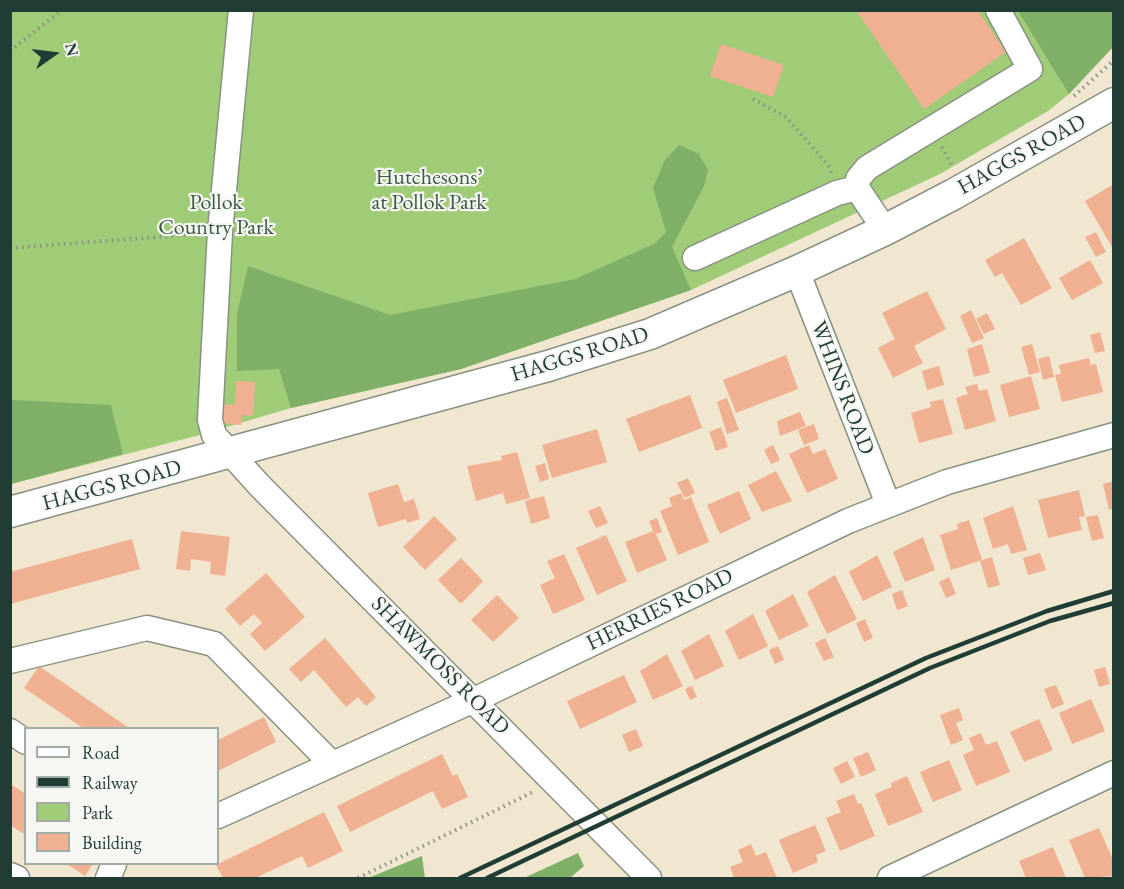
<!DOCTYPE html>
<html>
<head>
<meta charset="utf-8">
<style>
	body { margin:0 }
	#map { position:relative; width:1124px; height:889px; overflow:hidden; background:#f1e6cf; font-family:"EB Garamond",serif }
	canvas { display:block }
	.frame { position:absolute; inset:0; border:12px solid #1f3d34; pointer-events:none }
	.legend { position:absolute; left:24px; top:727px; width:195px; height:138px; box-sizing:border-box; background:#f6f6f2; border:2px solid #a0aca6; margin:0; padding:8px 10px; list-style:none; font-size:18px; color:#1f3d34 }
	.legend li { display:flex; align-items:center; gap:12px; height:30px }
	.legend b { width:30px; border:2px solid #a0aca6 }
	.north { position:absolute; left:24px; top:24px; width:60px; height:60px; -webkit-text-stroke:4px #f6f6f2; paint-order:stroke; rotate:76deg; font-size:16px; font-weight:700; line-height:24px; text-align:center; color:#1f3d34 }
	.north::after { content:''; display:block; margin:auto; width:21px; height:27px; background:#1f3d34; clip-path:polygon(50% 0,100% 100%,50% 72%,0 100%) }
</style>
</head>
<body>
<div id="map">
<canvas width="1124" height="889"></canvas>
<div class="frame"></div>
<ul class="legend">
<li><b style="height:8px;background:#fff"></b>Road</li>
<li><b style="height:8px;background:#1f3d34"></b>Railway</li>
<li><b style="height:16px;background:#a0cc78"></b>Park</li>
<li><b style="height:16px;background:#f0b092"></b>Building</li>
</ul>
<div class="north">N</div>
</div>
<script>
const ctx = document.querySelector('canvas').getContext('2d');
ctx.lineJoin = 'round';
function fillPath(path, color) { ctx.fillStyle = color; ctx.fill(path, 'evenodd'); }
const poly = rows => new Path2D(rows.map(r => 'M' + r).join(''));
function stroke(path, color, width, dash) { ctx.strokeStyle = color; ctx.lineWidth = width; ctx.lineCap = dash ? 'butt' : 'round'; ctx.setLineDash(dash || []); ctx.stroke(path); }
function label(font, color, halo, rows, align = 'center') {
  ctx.font = font + ' "EB Garamond",serif'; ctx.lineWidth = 4.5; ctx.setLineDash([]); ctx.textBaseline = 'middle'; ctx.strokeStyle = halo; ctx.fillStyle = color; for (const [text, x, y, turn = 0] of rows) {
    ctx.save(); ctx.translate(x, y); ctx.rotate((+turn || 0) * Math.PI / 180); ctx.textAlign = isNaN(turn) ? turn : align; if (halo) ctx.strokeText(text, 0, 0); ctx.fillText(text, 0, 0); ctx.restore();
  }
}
fillPath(poly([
	[11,11,1113,11,1113,47,1069,94,1048,111,940,174,691,290,461,369,291,408,196,436,11,484]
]), '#a0cc78');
fillPath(poly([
	[1018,11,1113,11,1113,47,1069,94],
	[679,145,699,154,708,170,704,186,672,247,691,290,461,369,291,408,279,369,237,371,237,314,248,266,390,315,575,279,654,244,666,232,653,188,665,160],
	[11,400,111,405,123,454,11,484],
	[578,853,584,866,570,878,524,878],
	[422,856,425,878,368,878]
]), '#80b068');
fillPath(poly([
	[856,10,977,10,1006,52,924,109],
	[721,44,784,65,773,97,710,76],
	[1114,184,1114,246,1112,247,1085,201],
	[1096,232,1106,252,1096,257,1085,237],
	[1024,238,1052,288,1021,305,1002,273,995,277,985,260],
	[1090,260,1103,283,1072,300,1059,278],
	[927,291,946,329,914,346,923,363,893,378,878,348,895,339,882,313],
	[971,310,984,338,972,343,960,316],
	[987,313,995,329,984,334,976,319],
	[1100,332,1105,351,1095,353,1090,335],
	[982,344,990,373,974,377,967,349],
	[1032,344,1040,372,1029,375,1021,347],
	[786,355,798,389,736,413,723,380],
	[1049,356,1054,377,1043,380,1038,359],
	[1089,358,1091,365,1096,364,1103,392,1062,402,1055,375,1061,374,1059,365],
	[939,366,944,385,927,390,922,371],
	[1031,376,1040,409,1009,417,1000,385],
	[236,381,255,382,253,416,242,415,241,425,218,423,219,404,235,405],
	[977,384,979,391,987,389,996,421,965,430,956,398,968,394,965,387],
	[690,395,702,428,639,452,626,419],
	[727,398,739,430,727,434,717,402],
	[943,399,953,434,919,443,911,413,931,407,930,402],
	[800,412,806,426,780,436,777,421],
	[814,424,819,439,804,445,798,430],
	[721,427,728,447,716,451,709,432],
	[597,429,607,462,552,478,542,445],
	[773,445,780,460,771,464,764,450],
	[809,445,813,454,825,449,838,479,807,493,789,454],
	[517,452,530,498,506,504,503,493,476,501,467,466,502,460,501,456],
	[545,463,549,479,540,482,535,466],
	[776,471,792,501,762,512,748,485],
	[688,478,695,493,685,498,677,483],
	[1114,481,1114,508,1109,510,1103,484],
	[398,484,404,502,414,499,420,519,407,523,406,519,378,527,368,493],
	[1079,490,1085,516,1079,517,1082,530,1048,538,1038,500],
	[739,491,751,519,720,534,707,505],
	[681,493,684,500,691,497,709,542,678,555,660,511,672,506,669,498],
	[544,496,550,518,531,524,525,501],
	[600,506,608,523,596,528,588,511],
	[1013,506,1027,550,1011,554,1008,544,993,549,983,518],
	[1098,515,1104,538,1092,541,1086,517],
	[434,516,457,539,425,570,403,547],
	[657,518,662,532,656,534,667,560,637,573,625,542,653,531,649,521],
	[969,520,982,560,951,570,940,535,958,529,957,524],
	[181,531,230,537,225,576,210,574,211,562,191,559,190,571,176,569],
	[606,535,627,581,597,595,576,548],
	[923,537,935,570,905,582,893,552],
	[132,539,140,569,10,604,10,572],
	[1040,553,1046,570,1028,575,1023,558],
	[564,554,585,600,553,614,540,585,555,578,547,561],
	[877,555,892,587,863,601,849,572],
	[992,557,1000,585,988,588,980,561],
	[461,558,483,581,461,604,438,580],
	[266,573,305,617,265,651,250,634,262,623,254,614,240,626,225,609],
	[835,575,857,619,827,634,807,592],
	[949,577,956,594,946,598,939,582],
	[902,590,908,606,897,610,892,594],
	[793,594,809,626,779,640,765,611],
	[497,595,519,618,493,642,471,620],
	[753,614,768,646,739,660,725,631],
	[865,619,873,638,864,642,856,623],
	[709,634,724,666,695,680,681,651],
	[325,638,376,697,366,706,358,697,346,707,314,670,301,682,289,669],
	[825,638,834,657,824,661,815,643],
	[778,646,784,660,775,664,769,650],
	[667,654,683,686,653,700,640,671],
	[39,666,129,728,83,728,24,688],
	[1105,667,1110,684,1099,687,1094,670],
	[624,675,637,702,580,729,567,701],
	[1056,685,1064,704,1052,709,1044,689],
	[692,686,697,697,690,700,685,689],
	[1091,699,1105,731,1072,744,1059,713],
	[959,708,963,720,956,723,963,740,951,745,940,715],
	[264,717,276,742,218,771,218,740],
	[1039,719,1053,750,1024,762,1010,732],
	[636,729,643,746,629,752,622,735],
	[981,733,986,745,997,741,1010,772,976,786,963,755,974,750,969,738],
	[868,752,876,770,861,777,853,758],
	[442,754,453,776,457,774,468,797,442,809,433,791,350,832,337,806],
	[949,760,962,790,933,802,920,772],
	[847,761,855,777,841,784,833,768],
	[907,776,923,812,888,826,875,794,892,787,891,783],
	[10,784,26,794,26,835,10,825],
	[854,794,858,804,861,803,875,836,840,851,826,818,841,812,836,801],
	[324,812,343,851,308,868,302,856,255,878,223,878,216,865],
	[815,825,826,851,816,855,818,862,793,873,779,840],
	[1099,828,1114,862,1114,876,1085,878,1069,840],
	[751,844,756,856,766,852,777,878,734,878,730,867,743,862,738,850],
	[1053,847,1066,878,1026,878,1019,861],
	[67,864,93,864,85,876]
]), '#f0b092');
const minor = poly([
	[241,10,220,232,210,420,214,435,259,485,649,878],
	[857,188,885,230],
	[695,258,837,193,857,188,858,179,867,168,1030,69,998,10],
	[797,271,888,504],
	[10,661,147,628,214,644,332,764],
	[10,731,26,742],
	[218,816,474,700,848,521,947,482,1114,435],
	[10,875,17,878],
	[108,878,114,864],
	[890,878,1114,773]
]);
const major = poly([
	[10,512,548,366,650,334,797,271,885,230,954,194,1114,103]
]);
stroke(minor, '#889282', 27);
stroke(major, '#889282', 33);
stroke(poly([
	[10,51,62,10],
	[1074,96,1114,60],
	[753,99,786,117,828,165,832,175],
	[942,147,953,167],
	[10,248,198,234],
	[358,878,535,791]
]), '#889282', 4, [1.5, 4.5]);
stroke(minor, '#fff', 24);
stroke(major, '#fff', 30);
stroke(poly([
	[460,878,926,658,1047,611,1114,591],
	[487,878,930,668,1050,621,1114,603]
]), '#1f3d34', 4.5);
label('22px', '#1f3d34', '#f6f6f2', [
	["HAGGS ROAD",1022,155,-29],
	["HAGGS ROAD",580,355,-17],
	["WHINS ROAD",842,388,69],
	["HAGGS ROAD",112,486,-15],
	["HERRIES ROAD",660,610,-26],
	["SHAWMOSS ROAD",440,666,45]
]);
label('22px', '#395a42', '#f6f6f2', [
	["Hutchesons’",429,178],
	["at Pollok Park",429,203],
	["Pollok",216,203],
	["Country Park",216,228]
]);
</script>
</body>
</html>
